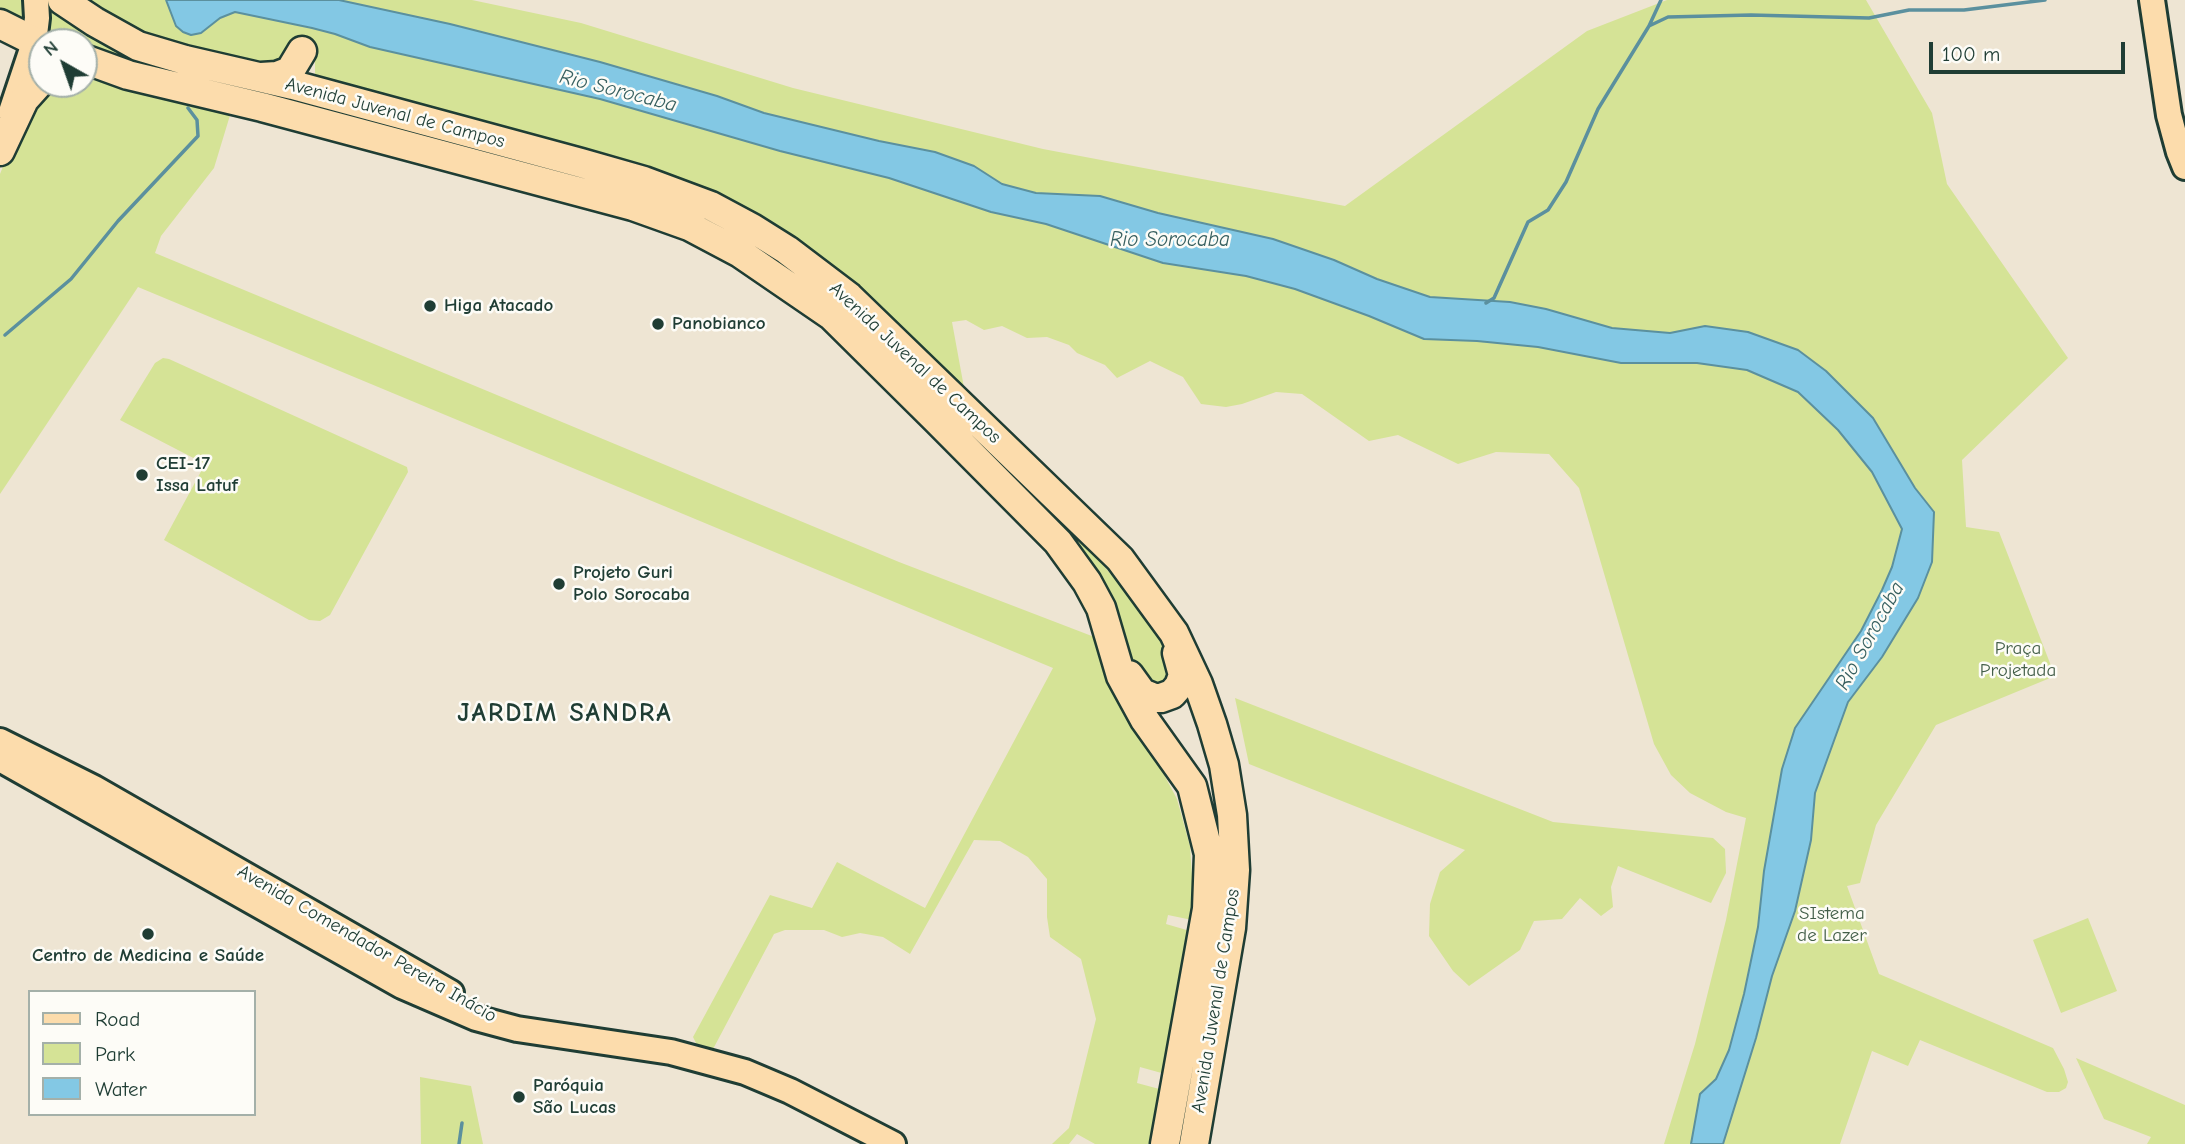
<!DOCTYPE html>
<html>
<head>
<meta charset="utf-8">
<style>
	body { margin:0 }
	#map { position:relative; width:2185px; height:1144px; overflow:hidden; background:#eee5d3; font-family:"Comic Neue",sans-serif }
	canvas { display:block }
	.legend { position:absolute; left:28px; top:990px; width:228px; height:126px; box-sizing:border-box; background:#fdfcf7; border:2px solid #a4b0a9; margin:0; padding:9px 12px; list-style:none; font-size:21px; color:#1f3d34 }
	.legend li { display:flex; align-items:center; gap:14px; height:35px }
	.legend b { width:35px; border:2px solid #a4b0a9 }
	.north { position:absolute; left:28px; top:28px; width:70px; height:70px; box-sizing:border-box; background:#fdfcf7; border:2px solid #a4b0a9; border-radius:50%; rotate:320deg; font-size:19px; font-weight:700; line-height:28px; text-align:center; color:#1f3d34 }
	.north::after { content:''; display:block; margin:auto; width:24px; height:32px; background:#1f3d34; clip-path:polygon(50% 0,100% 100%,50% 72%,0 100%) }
	.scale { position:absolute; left:1929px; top:42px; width:196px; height:32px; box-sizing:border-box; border:4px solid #1f3d34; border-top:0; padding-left:9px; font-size:21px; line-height:24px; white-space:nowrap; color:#1f3d34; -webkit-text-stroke:5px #fdfcf7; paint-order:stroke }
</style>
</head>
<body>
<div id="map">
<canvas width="2185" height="1144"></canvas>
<ul class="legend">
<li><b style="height:9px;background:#fcdcac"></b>Road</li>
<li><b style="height:19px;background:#d5e396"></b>Park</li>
<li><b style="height:19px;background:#83c8e4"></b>Water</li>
</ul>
<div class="north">N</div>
<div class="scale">100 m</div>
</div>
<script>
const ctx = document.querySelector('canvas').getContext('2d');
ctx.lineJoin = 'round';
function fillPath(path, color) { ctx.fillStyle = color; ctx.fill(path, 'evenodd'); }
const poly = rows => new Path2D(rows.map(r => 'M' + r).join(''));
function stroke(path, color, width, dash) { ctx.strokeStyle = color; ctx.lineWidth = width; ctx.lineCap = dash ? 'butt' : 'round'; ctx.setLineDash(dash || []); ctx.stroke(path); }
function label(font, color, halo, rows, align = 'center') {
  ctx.font = font + ' "Comic Neue",sans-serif'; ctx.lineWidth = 5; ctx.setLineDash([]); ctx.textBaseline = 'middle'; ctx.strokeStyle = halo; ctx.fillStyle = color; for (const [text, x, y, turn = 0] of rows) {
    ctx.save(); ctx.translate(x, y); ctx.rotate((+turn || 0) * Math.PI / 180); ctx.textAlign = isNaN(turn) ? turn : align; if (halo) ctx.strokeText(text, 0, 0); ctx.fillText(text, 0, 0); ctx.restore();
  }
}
fillPath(poly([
	[0,0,28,0,29,27,0,12],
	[44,0,55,0,263,91,260,93,84,50,84,42,53,42,46,36],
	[73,0,472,0,581,23,793,88,1043,149,1345,206,1587,31,1667,0,1866,0,1932,113,1947,184,2068,358,1962,460,1966,527,1999,532,2055,676,1936,725,1876,825,1860,883,1847,886,1879,974,2053,1048,2064,1069,2068,1082,2066,1088,2059,1092,2047,1092,1920,1040,1908,1066,1872,1051,1840,1144,1664,1144,1695,1044,1726,920,1746,818,1726,812,1690,793,1671,775,1654,744,1579,488,1549,454,1496,452,1458,464,1398,435,1369,441,1302,394,1276,392,1242,404,1226,407,1201,404,1183,377,1150,361,1117,378,1105,365,1077,353,1069,345,1047,337,1027,338,1002,326,984,330,966,320,952,322,965,393,790,242,320,83,315,76,315,57,286,48,281,61,276,67,173,47],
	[84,78,231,112,214,168,161,236,155,253,899,562,1097,638,1153,754,1177,799,1190,846,1193,891,1192,920,1168,915,1166,924,1190,931,1165,1074,1140,1067,1137,1083,1163,1090,1153,1144,1095,1144,1077,1134,1069,1144,1052,1144,1069,1128,1096,1019,1081,959,1050,937,1047,917,1047,879,1028,857,1000,841,974,840,910,954,883,937,860,933,842,937,824,930,785,930,774,934,712,1051,698,1047,693,1037,770,895,812,908,837,862,925,908,1053,668,138,287,0,494,0,174,24,114,37,99,58,84,84,84],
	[283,95,600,175,795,265,1085,544,1120,585,1155,631,1171,660,1174,674,1163,689,1134,674,1118,617,778,266,275,100],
	[163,358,169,359,407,467,408,472,330,615,320,621,309,620,164,540,205,464,120,420,155,363],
	[1235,698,1553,822,1713,838,1725,849,1726,873,1711,903,1618,866,1611,887,1613,907,1601,916,1580,898,1562,919,1534,921,1520,950,1469,986,1453,971,1429,936,1430,904,1440,872,1465,850,1249,764],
	[2088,918,2117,991,2061,1013,2033,940],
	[2076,1058,2185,1105,2185,1144,2147,1144,2151,1137,2104,1119],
	[420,1077,471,1086,483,1144,421,1144]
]), '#d5e396');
const water = poly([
	[166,0,339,0,450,24,600,62,717,96,764,113,879,141,935,152,974,166,1002,184,1036,193,1100,196,1158,213,1273,239,1334,260,1377,279,1430,297,1510,302,1546,309,1612,328,1670,333,1705,326,1748,332,1798,350,1826,371,1873,418,1915,488,1934,512,1932,562,1918,598,1882,657,1848,702,1815,793,1811,840,1795,911,1772,976,1756,1038,1723,1144,1691,1144,1700,1094,1716,1079,1729,1050,1744,994,1758,927,1764,871,1782,769,1795,728,1861,631,1882,590,1892,567,1902,529,1872,472,1838,430,1798,392,1747,370,1697,363,1621,363,1538,347,1477,341,1424,339,1369,316,1295,289,1246,276,1163,263,1046,224,991,212,889,178,780,151,600,99,370,47,335,34,312,28,235,12,220,18,201,33,191,35,183,32,176,26,166,0]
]);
fillPath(water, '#83c8e4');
stroke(water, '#5b909e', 2);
stroke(poly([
	[1649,26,1668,17,1751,15,1869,18,1909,10,1964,10,2045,0],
	[1486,303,1494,298,1528,222,1548,210,1566,182,1598,109,1649,26,1661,0],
	[5,335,71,279,118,221,198,136,197,120,188,108],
	[459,1144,462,1123]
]), '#5b909e', 3.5);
const major = poly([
	[2152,0,2169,115,2179,152,2185,167],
	[11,112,34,43,37,18,36,0],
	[0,741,94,788,451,993],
	[0,759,402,986,476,1018,517,1029,671,1052,745,1072,790,1091,893,1144]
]);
const highway = poly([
	[62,0,95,22,138,46,185,60,293,85,581,163,644,181,711,206,752,228,787,250,849,297,1120,559,1174,633,1198,684,1212,724,1224,765,1232,815,1235,870,1231,928,1194,1144],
	[0,24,42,45],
	[84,59,128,75,262,107,633,206,689,226,740,253,832,316,937,420,1058,542,1087,582,1101,608,1121,676,1145,720,1192,786,1209,854,1207,909,1165,1144],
	[261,77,277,76,290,71,302,51],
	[0,151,24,100,42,80],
	[1129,675,1142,693,1154,698,1161,698,1172,694,1179,686,1183,675,1177,653]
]);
stroke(major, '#1f3d34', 30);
stroke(highway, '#1f3d34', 33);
stroke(major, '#fcdcac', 24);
stroke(highway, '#fcdcac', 28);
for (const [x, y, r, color] of [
	[430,306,7,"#1f3d34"],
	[658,324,7,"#1f3d34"],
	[142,475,7,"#1f3d34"],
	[559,584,7,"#1f3d34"],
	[148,934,7,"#1f3d34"],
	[519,1097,7,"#1f3d34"]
]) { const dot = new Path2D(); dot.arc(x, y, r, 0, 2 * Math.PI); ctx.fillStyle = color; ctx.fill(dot); stroke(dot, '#fdfcf7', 2.5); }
label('19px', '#1f3d34', '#fdfcf7', [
	["Avenida Juvenal de Campos",395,113,15],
	["Avenida Juvenal de Campos",915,363,43],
	["Avenida Comendador Pereira Inácio",367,944,30],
	["Avenida Juvenal de Campos",1216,1001,-81]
]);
label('bold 19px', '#1f3d34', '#fdfcf7', [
	["Higa Atacado",444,306],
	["Panobianco",672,324],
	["CEI-17",156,464],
	["Issa Latuf",156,486],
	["Projeto Guri",573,573],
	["Polo Sorocaba",573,595],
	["Centro de Medicina e Saúde",148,956,"center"],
	["Paróquia",533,1086],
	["São Lucas",533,1108]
], 'left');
label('19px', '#435e48', '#fdfcf7', [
	["Praça",2018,649],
	["Projetada",2018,671],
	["SIstema",1832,914],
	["de Lazer",1832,936]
]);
label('italic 21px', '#386060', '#fdfcf7', [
	["Rio Sorocaba",618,91,14],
	["Rio Sorocaba",1170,240],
	["Rio Sorocaba",1870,636,-61]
]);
ctx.letterSpacing = '2px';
label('bold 26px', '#1f3d34', '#fdfcf7', [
	["JARDIM SANDRA",565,714]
]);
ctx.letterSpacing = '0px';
</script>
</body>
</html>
